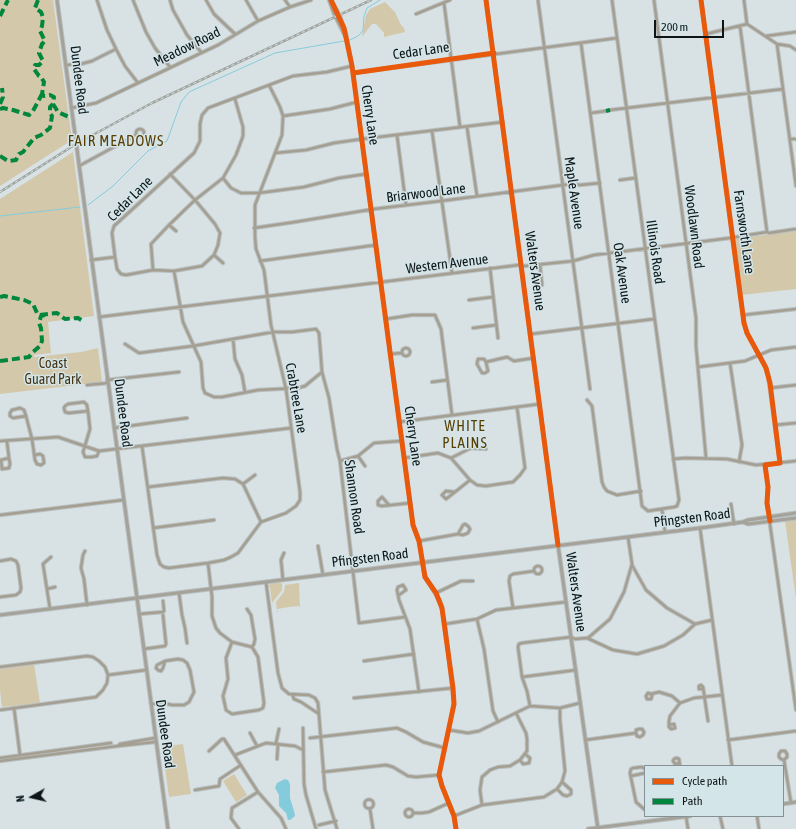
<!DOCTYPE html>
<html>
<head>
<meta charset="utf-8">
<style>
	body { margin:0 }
	#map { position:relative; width:796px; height:829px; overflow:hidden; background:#d8e2e4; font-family:"Asap Condensed",sans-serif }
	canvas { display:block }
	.legend { position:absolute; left:644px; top:765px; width:140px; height:52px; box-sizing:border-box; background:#d3e5e9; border:1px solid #849295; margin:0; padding:5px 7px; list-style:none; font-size:12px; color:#0e1516 }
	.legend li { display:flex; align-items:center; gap:8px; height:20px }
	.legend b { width:20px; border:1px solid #849295 }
	.north { position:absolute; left:12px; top:777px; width:40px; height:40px; -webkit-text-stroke:3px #d3e5e9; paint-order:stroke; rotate:262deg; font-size:11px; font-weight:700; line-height:16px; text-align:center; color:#0e1516 }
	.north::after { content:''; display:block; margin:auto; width:14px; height:18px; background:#0e1516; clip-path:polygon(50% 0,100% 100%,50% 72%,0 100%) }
	.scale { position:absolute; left:654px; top:20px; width:70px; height:18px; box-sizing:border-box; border:2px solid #0e1516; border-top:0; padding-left:5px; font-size:12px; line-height:14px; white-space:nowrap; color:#0e1516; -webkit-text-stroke:3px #d3e5e9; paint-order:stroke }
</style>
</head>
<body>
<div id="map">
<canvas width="796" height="829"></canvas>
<ul class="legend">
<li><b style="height:5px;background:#e8590c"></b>Cycle path</li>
<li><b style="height:5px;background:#00873e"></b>Path</li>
</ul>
<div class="north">N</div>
<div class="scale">200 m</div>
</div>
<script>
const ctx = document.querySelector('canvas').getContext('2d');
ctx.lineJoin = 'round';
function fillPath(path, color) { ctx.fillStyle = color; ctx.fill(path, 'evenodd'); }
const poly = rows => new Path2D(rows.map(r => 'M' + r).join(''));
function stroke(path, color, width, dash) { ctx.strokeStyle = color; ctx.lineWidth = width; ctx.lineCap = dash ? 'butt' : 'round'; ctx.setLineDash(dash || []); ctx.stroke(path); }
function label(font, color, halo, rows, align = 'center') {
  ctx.font = font + ' "Asap Condensed",sans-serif'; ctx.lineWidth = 3; ctx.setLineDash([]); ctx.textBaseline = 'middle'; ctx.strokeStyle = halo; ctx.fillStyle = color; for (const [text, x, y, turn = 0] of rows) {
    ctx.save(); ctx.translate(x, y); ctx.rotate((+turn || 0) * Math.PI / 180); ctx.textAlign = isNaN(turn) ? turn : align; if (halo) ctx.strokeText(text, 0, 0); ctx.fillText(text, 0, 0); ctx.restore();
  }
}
fillPath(poly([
	[0,0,53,0,72,140,0,186],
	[385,2,395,12,401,25,404,28,405,32,384,37,384,33,376,24,372,24,362,37,366,15,370,9],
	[73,152,94,316,48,322,51,353,34,355,34,357,81,352,98,348,102,382,0,394,0,199],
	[796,231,796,289,741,295,734,242,735,239],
	[796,519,796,599,785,521],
	[279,582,282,584,282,590,272,603,270,587,268,587,270,584],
	[299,583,300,608,299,606,289,607,277,609,278,612,277,612,276,602,284,592,285,585],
	[34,664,40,703,2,707,0,690,0,668],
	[183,744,191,794,169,797,162,747],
	[234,774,247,795,236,802,223,781]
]), '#d4c8ab');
fillPath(poly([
	[285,779,288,780,290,784,290,798,294,811,295,816,290,820,288,820,286,813,279,806,279,795,275,788,277,783]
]), '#84ccdb');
stroke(poly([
	[350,40,358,36,361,33,363,30,364,16,367,8,380,0],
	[66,113,67,119],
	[88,205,113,186,148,151,167,141,181,102,189,92,275,53,344,41],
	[0,216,80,207]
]), '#84ccdb', 1);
const minor = poly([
	[97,0,107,30,116,49,125,66,138,83],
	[133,0,146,32,155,48,170,67],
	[170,0,173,10,187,35,201,52],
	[206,0,214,14,235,34],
	[246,0,258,21],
	[285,0,290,7],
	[329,0,334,14],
	[331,0,338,12],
	[486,0,558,545],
	[538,0,590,389],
	[654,0,696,318,696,346,706,458],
	[701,0,744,323,747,333,764,363,768,375,780,463],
	[744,0,747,24],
	[444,3,460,127],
	[416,14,450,0],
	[340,16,346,34,352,66,413,525,419,541,425,577,440,601,445,624,454,704,439,775,442,786,454,816,456,829],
	[336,18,345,36],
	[740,26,767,232],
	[706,34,747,24,777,44,790,46,796,50],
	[766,36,796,32],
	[581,43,642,506,648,511,674,507,677,506,679,500,612,0],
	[777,44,796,186],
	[66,65,81,64,92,61,116,49],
	[353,73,617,38],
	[71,108,96,103,218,45,258,21,290,7,311,0],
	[610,110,783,89],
	[591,113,606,111],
	[283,116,330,109,357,102],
	[467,127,477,196],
	'136 133a4 4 0 1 1 8 0a4 4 0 1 1-8 0Z',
	[432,131,452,273],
	[397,135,406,205],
	[790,139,796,139],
	[275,153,306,150,334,143,362,139,503,122],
	[79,166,136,135],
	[223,178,231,188,241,193,259,193,304,187,339,178,366,174],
	[620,180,635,178],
	[169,225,176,231],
	[254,228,295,222,374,209,441,201,563,185,572,184,580,185,600,183],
	[214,255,223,263],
	[115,257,112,233,114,226,194,153,200,141,200,124,202,115,208,108,293,76,327,72,352,66],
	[91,260,115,257,117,269,121,274,126,275,153,270,174,271,202,266,214,255,218,245,220,233,215,224,195,200,170,174],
	[260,261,376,245],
	[540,265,542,285],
	[490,268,498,338],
	[153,270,151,244,169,225,195,200,223,178,236,155,243,136,243,127,235,99],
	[174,271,183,322,201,362,203,388,205,393,214,397,222,397,258,390,298,388,305,386,322,372],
	[469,300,493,297],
	[743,315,796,309],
	[99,317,519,265,525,266,573,261,594,255,730,238,767,232,769,233,796,229],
	[386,319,412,315,435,315,441,329,452,415],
	[473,328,496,325],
	[531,334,654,319],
	[233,339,235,359,242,375,245,392],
	[125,344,139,353,193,346,273,332,292,332,316,329,319,333,322,372,329,398,337,449,340,461,359,623,405,617],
	'402 352a4 4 0 1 1 8 0a4 4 0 1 1-8 0Z',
	[390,354,402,353],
	[486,362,488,371,485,373,482,373,477,364,478,359,484,359,486,362,507,357,514,361,534,358],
	[730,363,742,445,739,462],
	[698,367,745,361,771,350,796,347],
	[107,380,179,372],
	[432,382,447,380],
	[87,385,108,383],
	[770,388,796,385],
	[587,400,592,406,602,482,604,487,607,491,617,495,641,491],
	[88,411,69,413,65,412,64,408,65,406,68,404,84,402,87,405,87,406,88,411,90,429,83,452,85,457,92,457,97,456,99,451],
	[26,416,13,418,10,416,10,413,12,410,20,408,24,410,26,416,32,439,35,460,37,464,41,465,44,463,43,456,40,454,35,455],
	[399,422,540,404],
	[775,425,796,423],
	[114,428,187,418],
	[0,441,58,437,99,451,291,428],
	[7,442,9,458,10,464,9,468,2,469,1,460,9,458],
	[142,446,157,555,160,564,164,567,169,568,208,563,224,560,231,557,238,553,261,522,286,513,296,506,300,500,300,492,286,389,271,325,264,270,256,249,255,237,255,205,282,135,283,116,280,107,269,85],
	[358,456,365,466],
	[404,458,438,453,451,458,470,480,477,485,486,486,513,482,520,475,525,468,517,407],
	[451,458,471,448,486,449],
	[673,459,685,458,727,459,756,465,796,461],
	[340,461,358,456,374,443,401,441],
	[765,465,768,487,767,503,796,710],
	[243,484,255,475],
	[148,487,223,478,235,479,243,484,261,522],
	[455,492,446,499,442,495,446,491,455,492,470,480],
	[731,504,734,524],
	[389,505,382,497,378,501,378,505,382,506,410,503],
	[662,509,665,532],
	[0,515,123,500],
	[153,528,214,520],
	[700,528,732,766],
	[419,541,458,534,463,535,468,533,470,529,468,526,465,524,463,525,458,534],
	[318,546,323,575],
	[85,551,83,555,81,568,84,579,87,605],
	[0,561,11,559,16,561,18,565,21,588,20,592,16,595,0,597],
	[208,563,212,597,212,616,216,628,220,633,232,642,252,647,258,657,264,703,263,708,259,710,232,714,226,710,223,696,228,679,226,658,232,642],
	[632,565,646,590,667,608,695,624],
	'534 570a4 4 0 1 1 8 0a4 4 0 1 1-8 0Z',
	[283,580,281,560,284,553],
	[266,582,278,673,282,688,289,694,309,695,315,698,318,703,325,790,337,829],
	[47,589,55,587],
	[179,593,182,615,185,628,187,643],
	[436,593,461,581,473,581],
	[399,595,406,590,403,585,398,587,397,590,399,600,410,629,419,692],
	[513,608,509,581,510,576,513,574,534,571],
	[50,609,43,564,51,557],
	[247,609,251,615,255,639,254,644,252,647],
	[139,614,163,612,164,611,163,601],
	[477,619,484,649,493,711,498,722],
	[445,624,477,619,496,610,566,602],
	[588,638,610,619,624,592,632,564,628,537],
	[144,649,165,646,166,644,163,615],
	[364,661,414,654],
	[0,667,87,656,93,657,99,661,105,667,108,675],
	[108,675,146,670],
	[522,677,576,670],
	[703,689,699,689,699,686,701,685,703,687,708,721],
	[292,694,294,699,301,702,319,714],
	[651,694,652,696,651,699,647,699,646,696,648,693,651,694,659,692,672,696,680,703],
	[354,698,453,688],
	[151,704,163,703,172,705,184,705,189,702,194,692,190,670,187,663,183,660,178,659,165,661,157,665,156,668,158,670,161,671,163,668,165,661],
	[530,706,527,691,522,677,518,647,519,644,522,643,571,637,575,639,587,638,613,650,637,654,664,646,683,635,695,624,712,620],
	[14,708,20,755],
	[0,710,96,697,103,690,107,683,108,675],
	[669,725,674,724,675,728,671,729,669,727,669,721,670,716,680,703,694,698,722,695],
	[303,728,304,784,306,795,316,829],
	[449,730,468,733,479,731,530,706,560,708,580,703],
	[250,733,257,746],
	[155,738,120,744,118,746,155,742],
	[310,738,397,728,406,732,423,742,445,748],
	[585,740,636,733,637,736,640,737,643,735,644,732,642,729,639,729,636,730,636,733],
	[728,740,796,731],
	[276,743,279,729],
	[209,751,222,739,224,739,258,792,281,818,286,829],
	[235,755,266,743,295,746,303,750],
	[0,758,111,743],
	[277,759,278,744],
	[520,760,523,764,529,763,530,758,525,754],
	[784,760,781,759,779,757,779,754,781,751,785,751,787,754,787,757,784,760,791,803],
	[0,761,118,746],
	[679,763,675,764,673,761,674,759,676,758,679,759,680,766],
	[645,769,642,767,633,768,631,769,630,773,636,802,645,810],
	[323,772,386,765,393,767,408,776,416,777,439,775],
	[631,776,645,773],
	[557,789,563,795,567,796,571,794,571,790,562,782],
	[195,790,219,786,220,779,241,765],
	'364.5 804a4.5 4.5 0 1 1 9 0a4.5 4.5 0 1 1-9 0Z',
	[482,805,480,790,482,777,490,770,498,767,510,766,520,760,527,751,527,739,526,733,516,713],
	'405 813a4 4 0 1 1 8 0a4 4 0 1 1-8 0Z',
	[370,809,373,829],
	[414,813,422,813,429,812,449,803],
	[454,816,482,805,544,797,557,789,562,782,565,771,560,720,560,708],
	[686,816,688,829],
	[720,816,723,829],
	[757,816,759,829],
	[319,825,336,821],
	[239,829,231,818,232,808,258,792]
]);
const major = poly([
	[57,0,168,829],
	[743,522,748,524,796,518],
	[558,545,598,829],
	[0,615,700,528,743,522,748,520,796,513],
	[783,804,796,802],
	[588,829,690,816]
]);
stroke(minor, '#b9c0c2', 4.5);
stroke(major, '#b9c0c2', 5);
stroke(minor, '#a59f92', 2.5);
stroke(major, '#a5a299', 3);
const rail = poly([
	[0,192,76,144,152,103,371,0]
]);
stroke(rail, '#a2a49f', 2.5);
stroke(rail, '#d3e5e9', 1, [3]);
stroke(poly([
	[0,16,8,0],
	[0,104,3,97,2,88],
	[53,104,58,112,69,117],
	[0,109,3,108,13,110,29,115,33,111,42,94],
	[606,111,610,110],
	[0,156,8,161,16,160,19,154,23,152,34,138,41,135,50,128,52,116,50,113,50,107,53,104,54,97,50,95,44,96,42,94,44,82,41,77,39,76,34,69,35,65,39,65,43,61,39,53,42,44,45,41,40,31,42,26,43,17,41,12,35,8,38,0],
	[0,297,4,296,24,300,33,304,37,313,39,315,57,313,65,319,78,318,83,321],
	[0,361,29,357,32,353,40,346,42,341,41,328,39,323,41,316,45,315]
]), '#00873e', 4, [8, 4]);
stroke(poly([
	[331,0,344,28,352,66,413,525,419,541,425,577,436,593,442,608,453,688,454,704,439,775,442,786,454,816,456,829],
	[486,0,558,545],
	[701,0,744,323,747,333,766,368,770,383,780,463,765,465,768,487,767,503,770,521],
	[353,73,494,53]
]), '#e8590c', 5);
label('14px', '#0e1516', '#d3e5e9', [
	["Meadow Road",187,47,-26],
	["Cedar Lane",421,51,-8],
	["Dundee Road",79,80,83],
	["Cherry Lane",370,115,82],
	["Briarwood Lane",426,193,-7],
	["Maple Avenue",574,193,82],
	["Cedar Lane",130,199,-45],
	["Woodlawn Road",694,227,83],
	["Farnsworth Lane",744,232,82],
	["Illinois Road",655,252,82],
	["Western Avenue",447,264,-7],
	["Walters Avenue",535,271,82],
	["Oak Avenue",622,273,82],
	["Crabtree Lane",296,398,80],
	["Dundee Road",123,413,83],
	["Cherry Lane",413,436,82],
	["Shannon Road",354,497,82],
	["Pfingsten Road",692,518,-7],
	["Pfingsten Road",370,558,-7],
	["Walters Avenue",576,592,82],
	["Dundee Road",165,734,82]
]);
label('14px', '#443416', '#d3e5e9', [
	["Coast",53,364],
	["Guard Park",53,380]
]);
ctx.letterSpacing = '1px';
label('15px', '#593d00', '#d3e5e9', [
	["FAIR MEADOWS",116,141],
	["WHITE",465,426],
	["PLAINS",465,443]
]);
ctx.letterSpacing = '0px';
</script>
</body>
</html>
